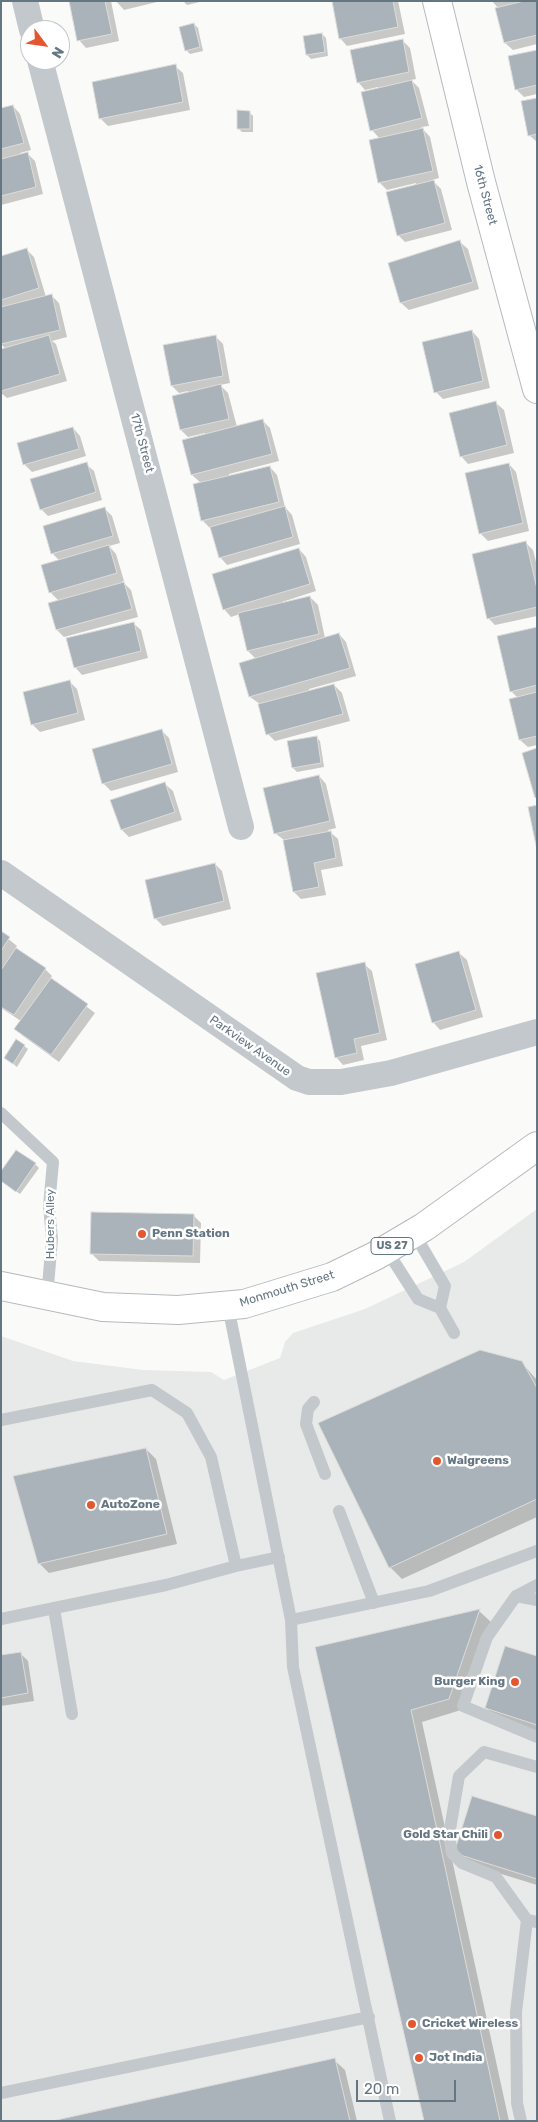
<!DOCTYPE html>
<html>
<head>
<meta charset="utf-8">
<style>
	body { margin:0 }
	#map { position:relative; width:538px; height:2122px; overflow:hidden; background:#fafaf8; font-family:Rubik,sans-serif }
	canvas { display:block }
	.frame { position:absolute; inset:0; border:2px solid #657683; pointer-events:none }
	.north { position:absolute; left:20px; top:20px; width:50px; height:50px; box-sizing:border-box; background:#fff; border:1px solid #c1c8cd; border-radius:50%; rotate:121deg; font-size:14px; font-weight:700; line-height:20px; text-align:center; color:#657683 }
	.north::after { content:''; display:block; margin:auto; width:18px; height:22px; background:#e4572e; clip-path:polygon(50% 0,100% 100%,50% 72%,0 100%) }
	.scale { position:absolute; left:356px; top:2080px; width:100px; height:22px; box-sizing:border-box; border:2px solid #657683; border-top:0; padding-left:6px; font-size:15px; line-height:18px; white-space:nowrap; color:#657683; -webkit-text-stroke:4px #fff; paint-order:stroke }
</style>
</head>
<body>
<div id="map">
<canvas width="538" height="2122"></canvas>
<div class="frame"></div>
<div class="north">N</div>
<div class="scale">20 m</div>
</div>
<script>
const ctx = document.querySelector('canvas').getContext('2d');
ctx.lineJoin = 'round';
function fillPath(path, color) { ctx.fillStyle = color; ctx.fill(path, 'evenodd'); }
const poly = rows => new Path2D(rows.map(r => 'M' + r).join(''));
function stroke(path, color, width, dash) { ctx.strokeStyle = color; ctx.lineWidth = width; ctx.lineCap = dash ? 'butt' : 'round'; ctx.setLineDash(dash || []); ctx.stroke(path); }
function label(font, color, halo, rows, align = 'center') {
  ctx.font = font + ' Rubik,sans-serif'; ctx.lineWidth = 5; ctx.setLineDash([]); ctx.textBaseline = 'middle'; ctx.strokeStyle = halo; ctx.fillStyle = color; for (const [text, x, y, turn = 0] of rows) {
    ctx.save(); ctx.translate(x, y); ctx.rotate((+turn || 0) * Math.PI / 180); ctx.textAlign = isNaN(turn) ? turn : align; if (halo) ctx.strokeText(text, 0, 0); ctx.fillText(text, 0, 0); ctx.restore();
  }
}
fillPath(poly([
	[537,1209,537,2121,1,2121,1,1336,73,1361,143,1370,211,1372,224,1380,280,1358,285,1342,293,1333,365,1309,464,1262]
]), '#e8e9e9');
fillPath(poly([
	[70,1,111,1,119,41,86,48,79,40],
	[116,1,161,1,124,10],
	[183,1,204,1,187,5],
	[333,1,398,1,405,34,347,46,340,38],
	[492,1,537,1,537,44,513,50,505,43,497,9,499,9],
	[194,24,198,28,203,51,190,54,186,50],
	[322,34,326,38,328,56,311,59,307,55,304,37],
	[403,41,410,48,416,79,411,80,419,88,429,126,421,127,430,137,439,178,432,180,441,189,452,230,405,242,398,235,416,183,387,190,379,182,380,139,372,130,379,89,378,87,365,90,358,82],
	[537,51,537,94,524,97,516,89],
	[175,66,183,73,190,110,108,126,100,118],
	[537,99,537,142,529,135],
	[13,106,20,114,31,150,20,153,20,156,28,154,35,161,43,194,1,205,1,110],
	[249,112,253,116,253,132,242,132,238,128],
	[460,242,468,249,479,289,409,310,401,303,389,264],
	[27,250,34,257,46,297,52,296,59,303,67,337,52,341,56,344,67,381,7,398,1,393,1,350,6,349,1,344,1,257],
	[472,331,479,339,490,388,443,399,436,392],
	[215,336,223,344,230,383,220,385,228,393,237,427,263,421,270,428,279,461,229,474,230,477,270,467,277,475,285,507,292,515,300,544,227,565,220,557,212,527,210,528,202,520,201,483,192,475,205,433,188,437,181,430,188,394,188,391,179,393,172,386],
	[496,403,504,410,514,453,468,464,461,456],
	[73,428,80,436,86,456,32,472,24,464],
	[86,464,94,471,102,500,48,516,41,509],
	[509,464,516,472,529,531,488,541,480,533],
	[104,508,112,516,120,543,109,546,116,554,124,581,122,581,131,590,138,617,64,637,57,630,59,601,50,592,60,561,53,554,44,526],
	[526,543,533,550,537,566,537,616,495,625,488,618],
	[299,549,306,557,316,591,282,602,282,604,310,597,318,605,325,638,339,634,346,642,356,676,309,689,310,692,334,685,342,693,350,721,275,741,268,734,260,704,250,697,241,664,256,659,248,651,240,614,231,617,224,609],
	[133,623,141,630,148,658,82,675,75,667],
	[537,628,537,745,528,747,520,740,518,698,511,691],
	[70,682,77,689,85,720,40,732,32,724],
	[161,730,169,738,178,772,111,791,103,783],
	[316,737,320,741,324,767,297,772,293,768,288,742],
	[319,776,326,784,336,828,328,830,338,839,343,866,321,870,326,895,301,899,294,892,284,840,275,833],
	[165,784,173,791,182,820,129,837,122,830,112,801],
	[215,864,222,871,231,909,163,926,155,918],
	[1,933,17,946,15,949,45,969,52,976,50,979,95,1013,59,1062,23,1036,16,1029,21,1021,1,1008],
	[459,953,467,960,483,1017,440,1030,433,1022],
	[364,964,372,971,387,1040,361,1046,364,1060,343,1065,336,1057],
	[24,1046,28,1049,17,1067,6,1058],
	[35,1164,39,1168,20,1194,1,1181],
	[193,1215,201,1223,200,1263,99,1261,91,1253],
	[521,1362,537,1380,537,1517,402,1579,390,1567,320,1423],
	[146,1449,156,1459,177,1544,49,1573,39,1563],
	[479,1611,491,1622,461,1710,422,1722,509,2121,426,2121,317,1648],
	[20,1653,28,1661,34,1701,1,1706,1,1657],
	[537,1657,537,1731,497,1718,486,1708],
	[537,1817,537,1885,466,1863,455,1853],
	[334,2060,345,2070,357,2121,55,2121]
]), '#0003');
const building = poly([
	[69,1,105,1,112,34,77,41,69,1],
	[332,1,393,1,398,27,339,39,332,1],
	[524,1,537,1,537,35,504,43,495,8,524,1],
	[194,23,200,47,185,51,179,27,194,23],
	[322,33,325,52,306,55,303,36,322,33],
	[403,39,409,72,357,83,350,50,403,39],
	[537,50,537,85,515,90,508,56,537,50],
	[176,64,183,102,99,119,92,82,176,64],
	[412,80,422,118,370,131,361,92,412,80],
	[537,98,537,134,528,136,521,101,537,98],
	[13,105,24,143,1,149,1,108,13,105],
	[237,110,250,111,250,129,237,129,237,110],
	[423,128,433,171,378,183,369,140,423,128],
	[28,152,36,187,1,196,1,159,28,152],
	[434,180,445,223,397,236,386,192,434,180],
	[460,240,473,282,400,303,388,263,460,240],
	[27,248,39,288,1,300,1,256,27,248],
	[52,294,60,330,1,344,1,307,52,294],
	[472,330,483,381,434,393,422,342,472,330],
	[49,335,60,374,1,391,1,349,49,335],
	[216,335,223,376,171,386,163,345,216,335],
	[221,384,229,419,180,430,172,396,221,384],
	[496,401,507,445,460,457,449,413,496,401],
	[263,419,272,454,191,475,182,440,263,419],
	[73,427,79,449,23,465,17,443,73,427],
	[87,462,96,492,40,510,30,479,87,462],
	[509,463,523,523,479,534,465,473,509,463],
	[270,466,279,502,201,521,193,484,270,466],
	[285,506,293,537,219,558,210,527,285,506],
	[105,507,113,536,51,554,43,526,105,507],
	[526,541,537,589,537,607,487,619,472,554,526,541],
	[109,545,117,573,49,593,41,565,109,545],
	[299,548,310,584,223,610,212,574,299,548],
	[124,582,132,609,56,630,48,603,124,582],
	[310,596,319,634,247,651,238,613,310,596],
	[134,622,141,651,74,668,66,638,134,622],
	[537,627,537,685,510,692,497,636,537,627],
	[339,633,350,668,249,697,239,663,339,633],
	[70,680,78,713,31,725,23,692,70,680],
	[334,684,343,714,266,735,258,704,334,684],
	[537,692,537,736,519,740,509,699,537,692],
	[162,729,172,764,102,784,92,749,162,729],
	[317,736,321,763,292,768,287,741,317,736],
	[537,748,537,797,535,798,522,753,537,748],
	[319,775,330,821,274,834,263,788,319,775],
	[165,782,175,812,121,830,110,800,165,782],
	[537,805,537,850,528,807,537,805],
	[331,831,336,858,314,863,319,887,293,892,283,840,331,831],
	[215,863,224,901,154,919,145,880,215,863],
	[1,931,10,937,1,951,1,931],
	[16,948,46,968,14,1015,1,1007,1,970,16,948],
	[459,951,476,1010,432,1023,415,964,459,951],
	[365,962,380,1033,354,1039,357,1053,335,1058,316,973,365,962],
	[51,978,88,1004,51,1055,14,1029,51,978],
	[16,1039,25,1045,13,1064,4,1058,16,1039],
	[16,1150,36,1163,16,1192,1,1181,1,1171,16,1150],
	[91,1212,194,1214,193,1256,90,1254,91,1212],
	[480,1350,522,1361,537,1388,537,1499,389,1568,318,1423,480,1350],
	[146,1448,167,1534,38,1564,13,1476,146,1448],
	[480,1609,449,1699,411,1710,500,2121,424,2121,315,1647,480,1609],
	[505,1646,537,1656,537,1725,485,1708,505,1646],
	[21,1652,28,1693,1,1698,1,1655,21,1652],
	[472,1796,537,1816,537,1879,454,1853,472,1796],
	[335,2058,350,2121,52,2121,335,2058]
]);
fillPath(building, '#aab3b9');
stroke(building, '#dcdcda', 1);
const secondary = poly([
	[437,1,481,182,537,389]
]);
const primary = poly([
	[1,1286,103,1307,178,1310,244,1304,332,1277,375,1256,424,1227,537,1146]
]);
stroke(secondary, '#b3babf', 30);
stroke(primary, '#b5babe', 30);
stroke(poly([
	[1,1113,53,1162,49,1206,52,1239,47,1297],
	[386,1249,418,1299,440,1308,445,1286,414,1233],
	[228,1306,291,1620,293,1667,390,2121],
	[440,1308,454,1333],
	[314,1402,308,1409,306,1424,325,1474],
	[1,1420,152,1390,187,1413,211,1457,236,1566],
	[339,1511,374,1603],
	[537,1585,516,1596,487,1637,463,1706,537,1737],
	[516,1596,537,1600],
	[54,1609,72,1714],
	[1,1619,166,1585,236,1566,279,1557],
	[291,1620,429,1591,537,1551],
	[537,1767,484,1752,459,1776,449,1835,452,1853,462,1863,496,1877,527,1920,537,1922],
	[1,2093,369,2017],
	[521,2121,517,2103,516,2012,527,1920]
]), '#c3c8cc', 12);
stroke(poly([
	[25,1,32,30],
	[40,60,241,827],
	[1,873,297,1078,309,1082,341,1082,391,1073,537,1032]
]), '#c3c8cc', 26);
stroke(secondary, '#fff', 28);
stroke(primary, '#fff', 28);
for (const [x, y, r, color] of [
	[142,1234,5,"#e4572e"],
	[437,1461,5,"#e4572e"],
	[91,1505,5,"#e4572e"],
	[515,1682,5,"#e4572e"],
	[498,1835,5,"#e4572e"],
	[412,2024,5,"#e4572e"],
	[419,2058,5,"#e4572e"]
]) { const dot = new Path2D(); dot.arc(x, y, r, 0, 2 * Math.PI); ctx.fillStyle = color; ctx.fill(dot); stroke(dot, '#fff', 2); }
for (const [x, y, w] of [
	[392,1246,42]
]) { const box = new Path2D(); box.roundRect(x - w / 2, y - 8.5, w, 17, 4); ctx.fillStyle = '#fff'; ctx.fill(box); stroke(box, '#657683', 1); }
label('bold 11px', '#657683', null, [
	["US 27",392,1246]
]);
label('12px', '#657683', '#fff', [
	["16th Street",485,195,75],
	["17th Street",142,443,75],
	["Parkview Avenue",250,1046,35],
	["Hubers Alley",51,1224,-90],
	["Monmouth Street",287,1289,-17]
]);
label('bold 12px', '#657683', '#fff', [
	["Penn Station",152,1234],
	["Walgreens",447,1461],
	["AutoZone",101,1505],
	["Burger King",505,1682,"right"],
	["Gold Star Chili",488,1835,"right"],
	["Cricket Wireless",422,2024],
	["Jot India",429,2058]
], 'left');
</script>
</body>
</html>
